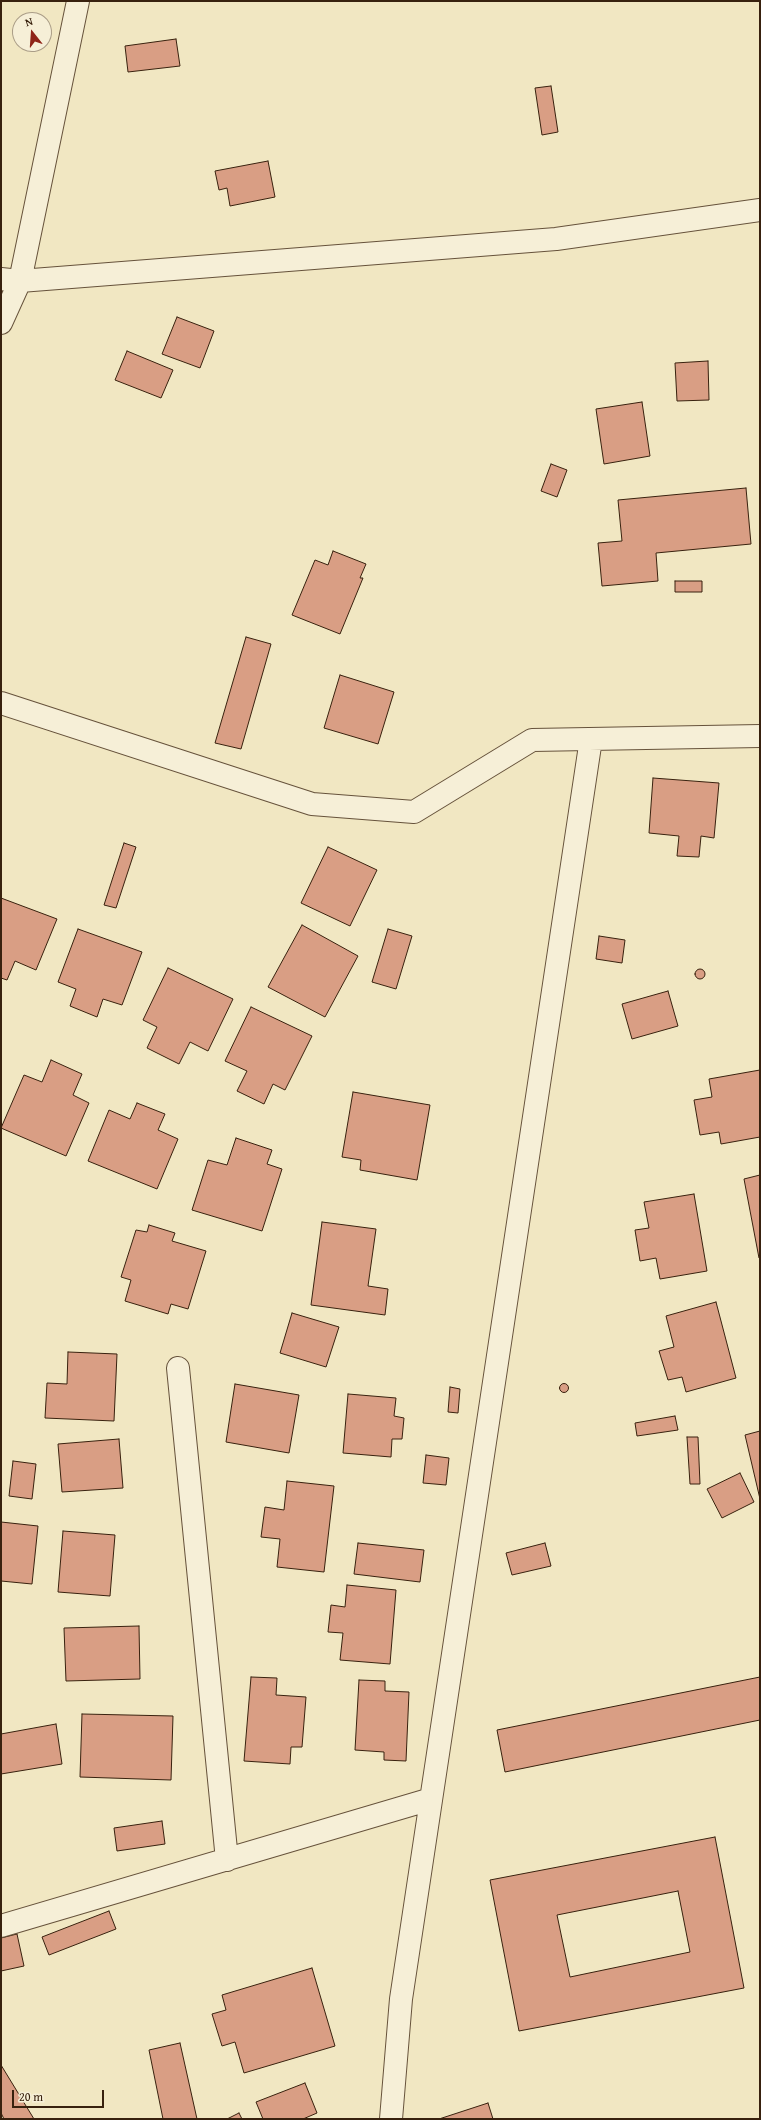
<!DOCTYPE html>
<html>
<head>
<meta charset="utf-8">
<style>
	body { margin:0 }
	#map { position:relative; width:761px; height:2120px; overflow:hidden; background:#f1e7c2; font-family:"Gentium Book Plus",serif }
	canvas { display:block }
	.frame { position:absolute; inset:0; border:2px solid #38210e; pointer-events:none }
	.north { position:absolute; left:12px; top:12px; width:40px; height:40px; box-sizing:border-box; background:#f6efd7; border:1px solid #aa9d87; border-radius:50%; rotate:343deg; font-size:11px; font-weight:700; line-height:16px; text-align:center; color:#38210e }
	.north::after { content:''; display:block; margin:auto; width:14px; height:18px; background:#8f2418; clip-path:polygon(50% 0,100% 100%,50% 72%,0 100%) }
	.scale { position:absolute; left:12px; top:2090px; width:92px; height:18px; box-sizing:border-box; border:2px solid #38210e; border-top:0; padding-left:5px; font-size:12px; line-height:14px; white-space:nowrap; color:#38210e; -webkit-text-stroke:3px #f6efd7; paint-order:stroke }
</style>
</head>
<body>
<div id="map">
<canvas width="761" height="2120"></canvas>
<div class="frame"></div>
<div class="north">N</div>
<div class="scale">20 m</div>
</div>
<script>
const ctx = document.querySelector('canvas').getContext('2d');
ctx.lineJoin = 'round';
function fillPath(path, color) { ctx.fillStyle = color; ctx.fill(path, 'evenodd'); }
const poly = rows => new Path2D(rows.map(r => 'M' + r).join(''));
function stroke(path, color, width, dash) { ctx.strokeStyle = color; ctx.lineWidth = width; ctx.lineCap = dash ? 'butt' : 'round'; ctx.setLineDash(dash || []); ctx.stroke(path); }
const building = poly([
	[176,39,180,66,128,72,125,46,176,39],
	[551,86,558,132,542,135,535,88,551,86],
	[268,161,275,197,230,206,227,188,219,190,215,171,268,161],
	[177,317,214,331,200,368,162,354,177,317],
	[127,351,173,370,161,398,115,380,127,351],
	[708,361,709,400,677,401,675,363,708,361],
	[642,402,650,456,604,464,596,409,642,402],
	[551,464,567,470,557,497,541,491,551,464],
	[746,488,751,544,656,553,658,581,602,586,598,543,622,541,618,500,746,488],
	[333,551,366,564,360,578,363,578,340,634,292,615,315,560,328,565,333,551],
	[675,581,702,581,702,592,675,592,675,581],
	[246,637,271,644,241,749,215,743,246,637],
	[340,675,394,692,378,744,324,728,340,675],
	[653,778,719,783,714,838,701,836,699,857,677,856,679,836,649,833,653,778],
	[124,843,136,847,116,908,104,905,124,843],
	[328,847,377,870,350,926,301,903,328,847],
	[1,898,57,919,36,970,15,961,7,980,1,978,1,898],
	[302,925,358,956,325,1017,268,987,302,925],
	[78,929,142,952,122,1005,103,999,97,1017,70,1006,76,989,58,982,78,929],
	[388,929,412,936,396,989,372,982,388,929],
	[599,936,625,940,622,963,596,959,599,936],
	[168,968,233,999,208,1051,190,1042,179,1064,147,1048,157,1027,143,1020,168,968],
	'695 974a5 5 0 1 1 10 0a5 5 0 1 1-10 0Z',
	[668,991,678,1026,632,1039,622,1004,668,991],
	[251,1007,312,1036,285,1090,273,1084,264,1104,237,1091,247,1071,225,1061,251,1007],
	[51,1060,82,1074,73,1095,89,1103,66,1156,1,1128,24,1075,42,1082,51,1060],
	[760,1070,760,1137,721,1144,719,1132,700,1135,694,1100,712,1097,709,1079,760,1070],
	[353,1092,430,1105,417,1180,360,1170,361,1160,342,1157,353,1092],
	[137,1103,165,1114,158,1130,178,1139,157,1189,88,1161,109,1110,130,1119,137,1103],
	[236,1138,272,1150,267,1164,282,1169,262,1231,192,1210,208,1160,227,1165,236,1138],
	[760,1175,760,1258,759,1258,744,1179,760,1175],
	[694,1194,707,1271,660,1279,656,1258,640,1261,635,1230,649,1228,644,1202,694,1194],
	[322,1222,376,1229,368,1286,388,1289,385,1315,311,1305,322,1222],
	[149,1225,175,1233,172,1241,206,1251,188,1309,171,1304,168,1314,125,1301,131,1280,121,1277,136,1230,147,1232,149,1225],
	[716,1302,736,1378,686,1392,682,1377,668,1380,659,1351,674,1347,666,1316,716,1302],
	[292,1313,339,1327,326,1367,280,1353,292,1313],
	[68,1352,117,1354,114,1421,45,1418,47,1383,67,1384,68,1352],
	'559.5 1388a4.5 4.5 0 1 1 9 0a4.5 4.5 0 1 1-9 0Z',
	[235,1384,299,1395,289,1453,226,1442,235,1384],
	[450,1387,460,1389,458,1413,448,1412,450,1387],
	[348,1394,396,1398,394,1416,404,1418,402,1439,392,1439,391,1457,343,1453,348,1394],
	[675,1416,678,1430,637,1436,635,1423,675,1416],
	[760,1431,760,1499,745,1435,760,1431],
	[687,1437,698,1437,700,1484,690,1484,687,1437],
	[119,1439,123,1488,62,1492,58,1444,119,1439],
	[426,1455,449,1458,446,1485,423,1483,426,1455],
	[13,1461,36,1464,32,1499,9,1496,13,1461],
	[740,1473,754,1502,722,1518,707,1489,740,1473],
	[287,1481,334,1486,324,1572,277,1567,280,1539,261,1537,265,1507,284,1510,287,1481],
	[1,1522,38,1526,32,1584,1,1581,1,1522],
	[63,1531,115,1535,110,1596,58,1592,63,1531],
	[358,1543,424,1550,420,1582,354,1574,358,1543],
	[545,1543,551,1566,512,1575,506,1553,545,1543],
	[347,1585,396,1590,390,1664,340,1660,343,1633,328,1632,331,1605,345,1607,347,1585],
	[139,1626,140,1679,66,1681,64,1628,139,1626],
	[251,1677,277,1678,276,1695,306,1697,302,1747,291,1747,290,1764,244,1761,251,1677],
	[760,1677,760,1720,505,1772,497,1730,760,1677],
	[359,1680,385,1681,385,1691,409,1692,406,1761,384,1760,384,1752,355,1750,359,1680],
	[82,1714,173,1716,171,1780,80,1777,82,1714],
	[56,1724,62,1764,1,1774,1,1734,56,1724],
	[162,1821,165,1844,117,1851,114,1828,162,1821],
	[715,1837,744,1988,519,2031,490,1880,715,1837],
	[678,1891,690,1952,570,1977,557,1915,678,1891],
	[109,1911,116,1929,49,1955,42,1937,109,1911],
	[17,1934,24,1966,1,1971,1,1938,17,1934],
	[312,1968,335,2046,244,2073,235,2042,222,2046,212,2014,226,2010,222,1995,312,1968],
	[180,2043,197,2119,163,2119,149,2050,180,2043],
	[1,2065,34,2119,4,2119,1,2113,1,2065],
	[305,2083,317,2113,303,2119,263,2119,256,2102,305,2083],
	[488,2103,493,2119,439,2119,488,2103],
	[239,2113,242,2119,227,2119,239,2113]
]);
fillPath(building, '#d99e84');
stroke(building, '#38210e', 1);
const minor = poly([
	[1,279,20,281,78,1],
	[1,323,20,281,556,239,760,210],
	[1,703,312,804,414,812,532,740,760,736],
	[178,1368,227,1860],
	[1,1926,431,1799],
	[391,2119,401,1999,591,739]
]);
stroke(minor, '#66523b', 24);
stroke(minor, '#f6efd7', 22);
</script>
</body>
</html>
